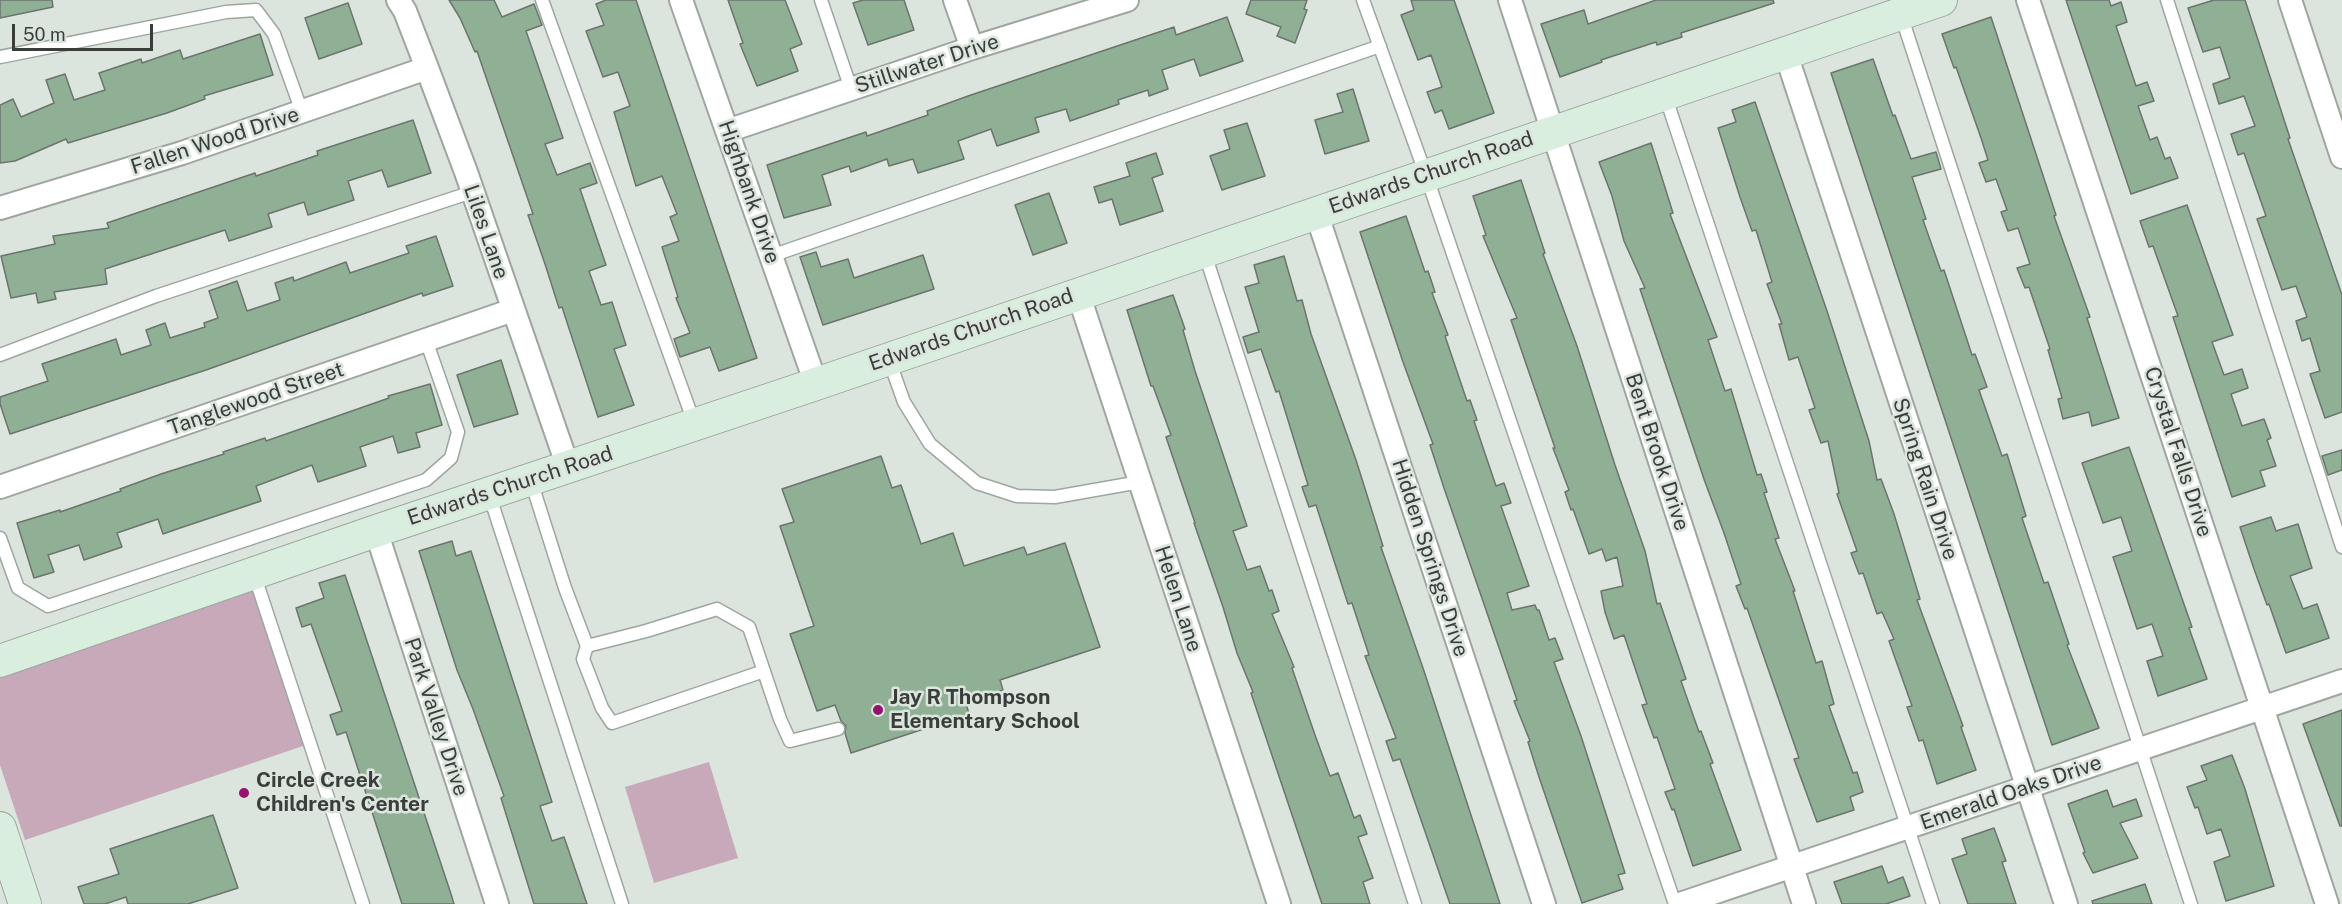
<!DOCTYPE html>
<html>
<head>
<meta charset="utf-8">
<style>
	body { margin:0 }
	#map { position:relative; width:2342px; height:904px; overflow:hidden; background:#dbe5dd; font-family:"Public Sans",sans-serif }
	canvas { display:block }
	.scale { position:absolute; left:12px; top:24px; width:141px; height:27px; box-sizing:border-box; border:3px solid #3a3e3b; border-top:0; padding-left:8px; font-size:18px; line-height:21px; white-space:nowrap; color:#3a3e3b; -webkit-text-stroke:4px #dbe5dd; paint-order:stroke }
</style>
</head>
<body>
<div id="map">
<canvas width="2342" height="904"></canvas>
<div class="scale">50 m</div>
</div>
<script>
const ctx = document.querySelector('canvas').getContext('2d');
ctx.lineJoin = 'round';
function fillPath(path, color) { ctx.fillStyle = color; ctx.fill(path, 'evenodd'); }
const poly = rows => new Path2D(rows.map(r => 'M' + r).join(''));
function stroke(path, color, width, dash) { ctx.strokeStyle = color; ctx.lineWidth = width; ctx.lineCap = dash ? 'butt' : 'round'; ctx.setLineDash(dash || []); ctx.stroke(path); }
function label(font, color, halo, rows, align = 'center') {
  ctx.font = font + ' "Public Sans",sans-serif'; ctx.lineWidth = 5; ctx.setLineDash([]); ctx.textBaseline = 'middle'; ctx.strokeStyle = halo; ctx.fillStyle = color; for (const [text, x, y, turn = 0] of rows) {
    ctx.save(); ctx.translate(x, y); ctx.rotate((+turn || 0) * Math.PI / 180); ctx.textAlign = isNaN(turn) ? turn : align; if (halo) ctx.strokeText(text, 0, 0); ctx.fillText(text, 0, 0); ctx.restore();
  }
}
fillPath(poly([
	[253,587,306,745,25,840,0,765,0,671],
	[709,762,738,858,654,883,625,787]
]), '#c7a9ba');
const building = poly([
	[0,0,52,0,53,7,0,18,0,0],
	[449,0,494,0,502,17,534,4,542,25,526,31,563,138,545,144,557,175,590,163,597,183,580,189,606,265,589,271,601,305,612,302,626,345,614,349,634,405,598,417,562,307,559,308,545,264,528,215,533,214,477,51,475,52,460,18,449,0],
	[606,0,636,0,757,358,719,371,710,347,680,357,674,339,690,333,676,298,678,297,662,247,679,241,670,217,677,214,662,176,636,186,614,112,630,106,618,72,603,77,586,31,604,25,596,4,606,0],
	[728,0,785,0,802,44,790,49,798,71,757,86,740,44,743,43,728,0],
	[863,0,904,0,914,30,868,45,853,3,863,0],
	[1251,0,1307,0,1304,9,1307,10,1295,43,1277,36,1281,27,1246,14,1251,0],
	[1411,0,1454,0,1494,113,1449,129,1442,110,1435,113,1427,92,1442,87,1431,55,1418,60,1401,15,1414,10,1411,0],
	[1656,0,1773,0,1774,3,1681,33,1682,37,1657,45,1656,42,1601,60,1602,62,1560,77,1541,24,1584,10,1588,24,1656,0],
	[2066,0,2109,0,2111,6,2121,2,2127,22,2116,26,2136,86,2147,82,2154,101,2138,106,2150,140,2157,137,2165,159,2170,157,2178,178,2131,194,2066,0],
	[2214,0,2245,0,2290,138,2288,139,2342,295,2342,412,2325,418,2310,374,2320,371,2310,338,2302,341,2296,321,2307,317,2296,286,2282,290,2257,219,2266,216,2244,153,2238,155,2231,134,2255,126,2244,96,2219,104,2213,84,2230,78,2220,47,2203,52,2188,8,2214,0],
	[348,3,362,44,319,59,305,18,348,3],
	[1227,17,1243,61,1200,76,1194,59,1162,70,1168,89,1149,96,1148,90,1118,100,1119,104,1070,121,1066,109,1035,118,1039,132,997,146,991,129,958,141,964,159,918,173,913,159,889,166,887,159,851,172,849,166,822,175,831,205,784,218,767,165,866,132,867,136,928,115,927,111,968,96,1174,27,1176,35,1227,17],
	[1991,17,2056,215,2054,216,2090,317,2087,318,2119,418,2092,426,2089,412,2063,419,2058,399,2062,398,2048,350,2050,349,2029,287,2025,288,2017,268,2030,264,2018,228,2008,231,2001,212,2007,210,1996,179,1986,182,1979,163,1988,160,1981,138,1956,67,1954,68,1942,34,1991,17],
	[260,34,273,75,204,96,205,99,167,113,68,143,66,139,15,161,0,163,0,105,13,99,21,117,54,103,46,80,65,74,74,100,105,90,99,73,141,59,142,63,180,50,183,59,260,34],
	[1873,59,1893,116,1895,115,1911,159,1936,152,1941,169,1912,177,1926,219,1923,220,1941,271,1944,270,1972,355,1975,354,1987,387,1979,390,2002,456,2007,454,2026,516,2022,518,2044,583,2048,582,2069,644,2067,645,2099,728,2052,745,1831,73,1873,59],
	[1353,89,1369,141,1325,154,1315,120,1343,112,1337,94,1353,89],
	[1755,102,1827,311,1869,441,1877,480,1881,479,1894,514,1920,599,1917,600,1963,726,1961,727,1976,770,1937,784,1923,740,1919,741,1907,707,1912,706,1889,641,1894,639,1882,612,1877,614,1863,573,1859,574,1851,553,1857,551,1837,494,1839,493,1828,441,1821,443,1809,410,1815,408,1798,357,1789,360,1779,324,1782,324,1767,284,1772,282,1756,230,1752,231,1740,197,1718,128,1736,122,1732,110,1755,102],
	[413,120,431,173,388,187,382,170,348,181,354,200,308,215,304,202,268,214,272,227,229,241,225,230,105,269,107,284,54,292,56,299,38,303,36,293,11,298,1,256,55,244,53,236,109,228,107,223,255,173,256,176,318,155,317,151,413,120],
	[1247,123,1265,176,1222,190,1210,156,1230,149,1224,130,1247,123],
	[1651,143,1673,213,1670,214,1717,337,1708,340,1725,391,1731,389,1757,475,1761,474,1767,492,1764,493,1779,538,1775,539,1795,591,1793,591,1816,663,1822,661,1834,704,1829,706,1853,773,1857,772,1863,792,1850,797,1854,810,1817,822,1794,759,1799,758,1747,608,1745,609,1736,586,1741,584,1724,533,1705,482,1640,289,1645,288,1624,241,1612,196,1599,162,1651,143],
	[1156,153,1163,174,1152,178,1163,211,1120,225,1112,199,1099,203,1094,187,1130,176,1126,163,1156,153],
	[1521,180,1545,253,1543,254,1577,346,1615,465,1645,551,1657,604,1660,603,1686,679,1681,681,1699,732,1701,731,1713,763,1710,764,1741,850,1693,866,1674,809,1672,810,1665,792,1675,789,1657,737,1654,738,1642,705,1647,704,1624,635,1614,639,1605,612,1601,591,1623,586,1617,557,1606,561,1602,549,1589,554,1573,509,1571,510,1565,492,1569,490,1553,448,1555,448,1511,320,1517,318,1483,236,1486,235,1473,196,1521,180],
	[1049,193,1067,243,1033,255,1015,205,1049,193],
	[2187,205,2233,335,2212,342,2224,375,2242,369,2248,388,2231,394,2242,426,2264,419,2271,438,2267,440,2276,466,2260,471,2265,486,2232,497,2173,317,2178,316,2153,246,2149,247,2140,221,2187,205],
	[1406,216,1425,272,1428,271,1435,292,1432,293,1448,335,1445,336,1467,401,1470,400,1477,420,1474,421,1496,486,1504,483,1511,503,1501,506,1529,586,1507,593,1512,610,1535,605,1537,610,1539,610,1549,640,1555,638,1563,659,1554,662,1581,736,1625,873,1618,875,1623,889,1582,903,1539,777,1528,742,1530,741,1514,701,1517,700,1444,488,1430,445,1433,444,1403,362,1360,232,1406,216],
	[436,236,453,286,423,296,422,293,206,370,10,434,0,404,0,397,48,381,42,364,116,339,121,355,151,345,146,330,165,323,170,338,205,327,204,323,218,318,209,291,237,281,247,311,280,300,275,283,293,277,294,281,346,262,350,273,409,253,406,246,436,236],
	[816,252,821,267,848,259,854,278,923,255,934,289,823,325,800,257,816,252],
	[1284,256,1297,301,1302,300,1311,334,1356,460,1383,546,1381,547,1424,671,1500,904,1450,904,1400,759,1393,761,1386,741,1396,738,1365,656,1369,655,1352,603,1348,604,1316,505,1309,507,1302,487,1308,485,1279,391,1276,392,1261,349,1248,353,1243,337,1259,332,1245,287,1259,283,1254,265,1284,256],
	[1173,295,1185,329,1183,330,1195,371,1247,526,1233,531,1247,570,1260,566,1269,591,1272,590,1279,611,1272,614,1294,667,1292,668,1315,735,1330,776,1338,773,1354,818,1360,815,1367,834,1358,837,1373,878,1363,882,1370,904,1322,904,1251,693,1253,692,1237,653,1223,607,1194,523,1195,523,1166,437,1171,435,1153,386,1151,386,1127,310,1173,295],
	[501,360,518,414,474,427,457,375,501,360],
	[430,384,442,425,416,433,420,447,398,453,393,436,360,447,366,466,318,482,312,465,256,486,261,501,180,528,163,534,158,519,117,533,122,547,84,560,79,545,48,555,54,572,34,578,17,523,60,510,60,512,121,491,120,489,161,474,224,454,223,452,265,438,266,441,389,398,388,396,430,384],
	[2129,447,2192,627,2189,628,2207,679,2158,696,2147,661,2163,656,2152,624,2137,629,2113,557,2132,551,2121,517,2103,523,2082,463,2129,447],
	[2342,450,2342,470,2328,475,2322,456,2342,450],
	[881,456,892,488,901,485,921,544,953,533,964,566,1024,547,1027,555,1065,543,1100,647,1000,680,1003,690,966,703,969,714,851,753,845,733,846,726,841,721,835,705,817,711,790,634,814,626,780,526,794,522,782,489,881,456],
	[2271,517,2276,531,2298,524,2312,568,2290,576,2303,609,2317,604,2329,638,2286,653,2269,604,2267,605,2254,569,2240,527,2271,517],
	[452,541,456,556,471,551,552,802,540,806,552,841,564,837,587,904,534,904,501,798,504,796,473,709,457,670,419,551,452,541],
	[345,575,451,894,454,904,402,904,346,732,337,735,330,715,342,711,311,624,302,627,296,608,324,598,319,583,345,575],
	[2342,710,2342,826,2340,826,2303,724,2342,710],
	[2232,755,2245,789,2274,886,2226,901,2214,862,2230,856,2221,829,2207,834,2198,807,2195,808,2187,787,2207,780,2201,766,2232,755],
	[2107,790,2113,807,2136,799,2142,816,2120,823,2138,858,2093,873,2083,853,2085,852,2068,804,2107,790],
	[213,815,238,888,188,904,128,904,126,897,105,904,84,904,78,887,119,874,110,849,213,815],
	[1994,828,2006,861,2002,862,2016,904,1968,904,1952,859,1967,854,1962,839,1994,828],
	[1882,866,1888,883,1903,877,1910,896,1886,904,1842,904,1834,882,1882,866],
	[2145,884,2152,904,2093,904,2092,901,2145,884]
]);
fillPath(building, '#8fb095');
stroke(building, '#6b746d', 1.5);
const lane = poly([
	[542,0,695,425],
	[821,0,851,89],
	[1363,0,1426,175,1675,904],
	[2167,0,2342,547],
	[1901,15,2191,904],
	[0,57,226,12,256,10,274,34,302,112],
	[1665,95,1933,904],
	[1204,251,1415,904],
	[771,256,1380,46],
	[0,355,156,296,472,192],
	[889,360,904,402,930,444,977,483,1017,496,1055,497,1140,482],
	[531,481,565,588,587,646,646,631,717,609,749,627,780,719,790,741,838,729],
	[489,494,622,904],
	[0,538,18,588,48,606,426,480,451,458,458,432,426,340],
	[254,574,363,904],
	[587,646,583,659,602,708,612,723,764,671]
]);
const street = poly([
	[398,0,405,11,427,68,466,172,568,467],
	[681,0,816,384],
	[955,0,972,48],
	[1510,0,1804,904],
	[2028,0,2327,904],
	[2290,0,2342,157],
	[1786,54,2066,904],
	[727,131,972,48,1127,0],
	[0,208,182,153,427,68],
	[1316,212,1544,904],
	[1078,293,1279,904],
	[0,487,513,310],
	[376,531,497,904],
	[1680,904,2342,681]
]);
const secondary = poly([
	[0,661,376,531,816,384,1941,0],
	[0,828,25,904]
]);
stroke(lane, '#9da69f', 15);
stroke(street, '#9da69f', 26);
stroke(secondary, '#9da69f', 34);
stroke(lane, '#fff', 12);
stroke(street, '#fff', 22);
stroke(secondary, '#daeedf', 32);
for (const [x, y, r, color] of [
	[878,710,6,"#93136e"],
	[244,793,6,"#93136e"]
]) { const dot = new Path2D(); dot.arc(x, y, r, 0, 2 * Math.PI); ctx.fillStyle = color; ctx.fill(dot); stroke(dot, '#dbe5dd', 2); }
label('21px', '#3a3e3b', '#dbe5dd', [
	["Stillwater Drive",927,64,-18],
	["Fallen Wood Drive",215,141,-18],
	["Edwards Church Road",1431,173,-19],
	["Highbank Drive",749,192,71],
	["Liles Lane",486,232,71],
	["Edwards Church Road",971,330,-19],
	["Tanglewood Street",256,399,-19],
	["Bent Brook Drive",1657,452,72],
	["Crystal Falls Drive",2178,452,72],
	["Spring Rain Drive",1925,479,72],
	["Edwards Church Road",510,486,-18],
	["Hidden Springs Drive",1430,558,72],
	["Helen Lane",1178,599,72],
	["Park Valley Drive",436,717,72],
	["Emerald Oaks Drive",2011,793,-19]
]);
label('bold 21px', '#3a3e3b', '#dbe5dd', [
	["Jay R Thompson",890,698],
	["Elementary School",890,722],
	["Circle Creek",256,781],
	["Children's Center",256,805]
], 'left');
</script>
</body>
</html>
